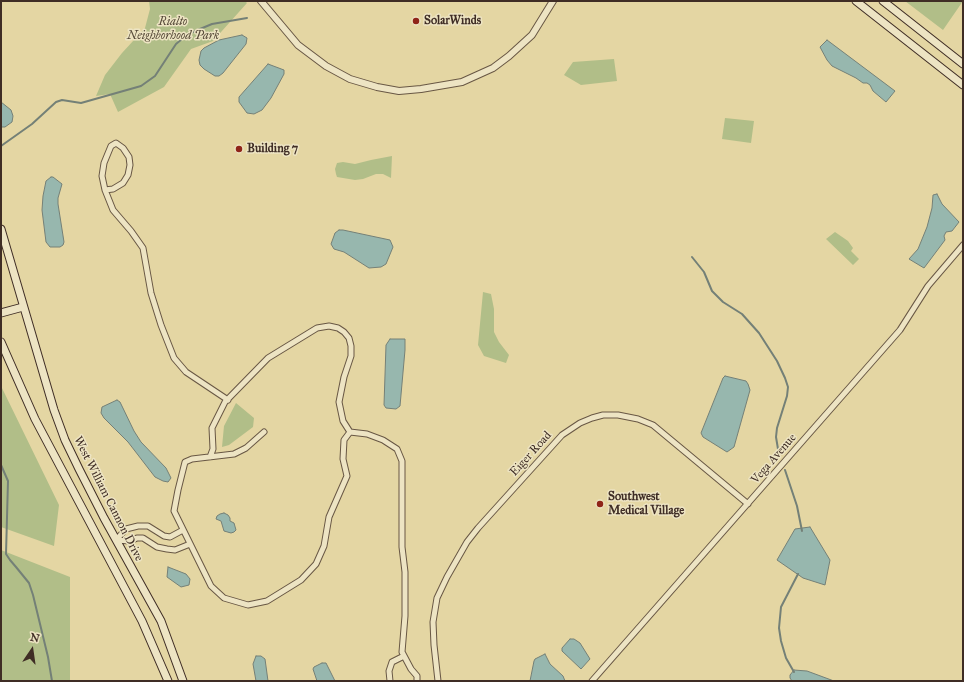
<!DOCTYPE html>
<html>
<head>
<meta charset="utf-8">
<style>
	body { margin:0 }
	#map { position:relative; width:964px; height:682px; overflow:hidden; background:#e4d6a3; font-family:"IM FELL Great Primer",serif }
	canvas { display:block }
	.frame { position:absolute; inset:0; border:2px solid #3f2d25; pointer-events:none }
	.north { position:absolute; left:12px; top:630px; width:40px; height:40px; -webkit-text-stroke:3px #ede4c3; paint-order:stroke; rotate:13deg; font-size:11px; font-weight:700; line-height:16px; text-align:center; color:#3f2d25 }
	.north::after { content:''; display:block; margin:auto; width:14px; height:18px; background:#3f2d25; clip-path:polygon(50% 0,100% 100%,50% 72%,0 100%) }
</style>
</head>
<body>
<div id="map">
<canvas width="964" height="682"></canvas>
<div class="frame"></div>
<div class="north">N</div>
</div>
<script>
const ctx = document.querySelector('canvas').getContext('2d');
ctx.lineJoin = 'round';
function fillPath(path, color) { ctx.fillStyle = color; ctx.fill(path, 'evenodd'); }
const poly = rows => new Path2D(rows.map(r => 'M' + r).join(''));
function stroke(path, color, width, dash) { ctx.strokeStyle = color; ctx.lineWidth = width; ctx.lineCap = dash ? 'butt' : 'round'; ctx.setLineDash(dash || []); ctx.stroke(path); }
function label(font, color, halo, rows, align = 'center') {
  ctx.font = font + ' "IM FELL Great Primer",serif'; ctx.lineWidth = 3; ctx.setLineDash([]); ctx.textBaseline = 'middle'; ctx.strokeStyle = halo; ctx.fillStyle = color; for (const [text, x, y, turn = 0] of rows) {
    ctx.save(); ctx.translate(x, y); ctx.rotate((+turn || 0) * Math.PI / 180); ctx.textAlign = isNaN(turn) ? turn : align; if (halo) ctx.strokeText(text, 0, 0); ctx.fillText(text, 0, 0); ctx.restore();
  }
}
fillPath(poly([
	[149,1,245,1,247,3,213,41,191,49,164,87,118,112,110,94,96,96,105,75,122,53,145,28,150,9],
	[905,1,963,1,943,30],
	[614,59,617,81,581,85,564,75,573,62],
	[725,118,754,121,751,143,722,139],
	[392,156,391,178,383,174,376,174,363,179,355,180,337,177,336,174,335,169,337,163,343,162,355,164,371,160],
	[835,232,848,241,853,248,851,251,859,259,853,265,826,239],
	[483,292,491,294,494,309,494,332,499,342,509,355,506,363,484,356,478,345],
	[1,386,59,505,54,546,1,527],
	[236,403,254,418,253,427,229,445,222,447,224,426],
	[1,550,70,577,70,681,1,681]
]), '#b1be88');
const water = poly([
	[242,35,247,38,246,44,223,73,219,76,215,76,204,69,200,65,199,60,201,51,204,48,219,40,242,35],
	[827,40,895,91,886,102,873,91,870,85,867,83,863,83,856,78,832,66,827,60,820,47,827,40],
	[268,64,284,70,284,74,271,98,262,110,254,114,247,113,239,102,239,97,268,64],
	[1,102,11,110,13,116,12,122,5,127,1,127,1,102],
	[51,177,53,177,62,184,58,198,58,204,64,242,63,245,60,247,50,247,46,242,42,210,43,196,46,181,51,177],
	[937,194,942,204,959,222,952,231,946,232,944,236,945,240,924,268,909,259,918,249,927,227,932,208,933,195,937,194],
	[339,230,343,230,390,240,393,247,386,264,381,267,369,268,344,252,334,249,331,244,335,233,339,230],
	[390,339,405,339,405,350,400,406,396,409,386,408,384,405,386,345,390,339],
	[725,376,746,381,748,384,750,390,734,447,727,452,703,437,701,433,723,378,725,376],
	[117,400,120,402,134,431,141,442,166,468,171,478,168,482,163,481,155,477,128,442,104,418,101,413,102,407,117,400],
	[224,513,228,515,230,518,230,521,234,523,236,530,234,532,231,533,224,531,221,521,216,519,217,516,220,514,224,513],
	[810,527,830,560,825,585,803,578,777,560,795,529,810,527],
	[168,567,186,574,190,579,189,585,181,587,167,577,168,567],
	[570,639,574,639,580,643,590,659,581,669,562,651,562,648,570,639],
	[545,654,550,664,563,676,565,681,530,681,534,661,535,659,545,654],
	[256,656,261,656,265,659,268,681,256,681,253,664,256,656],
	[322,663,326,663,335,681,317,681,313,669,314,667,322,663],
	[794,670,807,671,834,681,792,681,790,678,790,675,794,670]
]);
fillPath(water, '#97b7ae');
stroke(water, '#748077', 1);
stroke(poly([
	[1,146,32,124,56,102,62,100,81,103,141,86,155,76,176,44,188,34,212,24,247,18],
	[692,257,704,272,712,291,723,302,742,314,759,333,777,361,785,378,788,387,787,396,777,428,776,437,779,455],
	[1,465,8,481,6,554,10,560,16,567,29,583,33,595,48,657,52,681],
	[785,470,797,506,802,531],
	[794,672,786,658,781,641,779,628,781,607,798,574]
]), '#748077', 2);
const minor = poly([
	[105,190,113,189,123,183,128,175,130,165,129,157,123,148,116,143,111,146,104,163,102,176,105,190,113,210,131,231,143,248,151,293,161,325,174,358,186,372,228,400],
	[264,432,246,448,234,454,192,459,185,462,178,490,174,511,211,586,224,598,248,605,267,601,301,580,316,564,324,546,329,517,347,476,343,459,344,440,350,432,367,434,383,440,397,449,402,461,402,547,405,572,405,616,402,652,411,669,417,676,417,681],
	[210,457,213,449,212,428,225,402,268,358,317,328,329,326,338,328,344,332,349,338,351,346,351,356,344,377,339,402,343,421,350,432],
	[116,540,130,541,137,538,143,538,157,547,167,549,175,550,190,544],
	[116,540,126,529,138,526,148,526,164,536,170,537,183,530],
	[390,681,389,671,392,662,404,656],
	[438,681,434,645,433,622,437,598,447,577,467,542,478,528,562,435,580,423,592,418,603,415,618,415,638,419,653,425,748,504],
	[592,681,900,330,928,286,963,245]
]);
const tertiary = poly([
	[261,1,298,45,326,66,350,79,377,87,399,91,421,89,462,82,493,68,509,56,532,35,553,1]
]);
const secondary = poly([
	[856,1,963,85],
	[883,1,963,64],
	[1,229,54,410,65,440,79,469,104,518,161,621,183,681],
	[1,313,23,307],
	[1,342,35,419,142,621,168,681]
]);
stroke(minor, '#685744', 7);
stroke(tertiary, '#685744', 8);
stroke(secondary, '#3f2d25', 9);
stroke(minor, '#ede4c3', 5);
stroke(tertiary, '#ede4c3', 6);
stroke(secondary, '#ede4c3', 7);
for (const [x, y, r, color] of [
	[416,21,4,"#8f2418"],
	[239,149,4,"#8f2418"],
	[600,504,4,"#8f2418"]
]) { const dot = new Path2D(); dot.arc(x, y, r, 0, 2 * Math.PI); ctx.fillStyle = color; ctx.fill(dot); stroke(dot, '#ede4c3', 1.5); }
label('bold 12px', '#3f2d25', '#ede4c3', [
	["SolarWinds",424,21],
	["Building 7",247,149],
	["Southwest",608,497],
	["Medical Village",608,511]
], 'left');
label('italic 12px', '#564a39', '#ede4c3', [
	["Rialto",173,22],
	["Neighborhood Park",173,36]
]);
label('12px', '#3f2d25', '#ede4c3', [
	["Eiger Road",531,454,-48],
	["Vega Avenue",774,459,-49],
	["West William Cannon Drive",108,499,63]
]);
</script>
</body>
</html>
